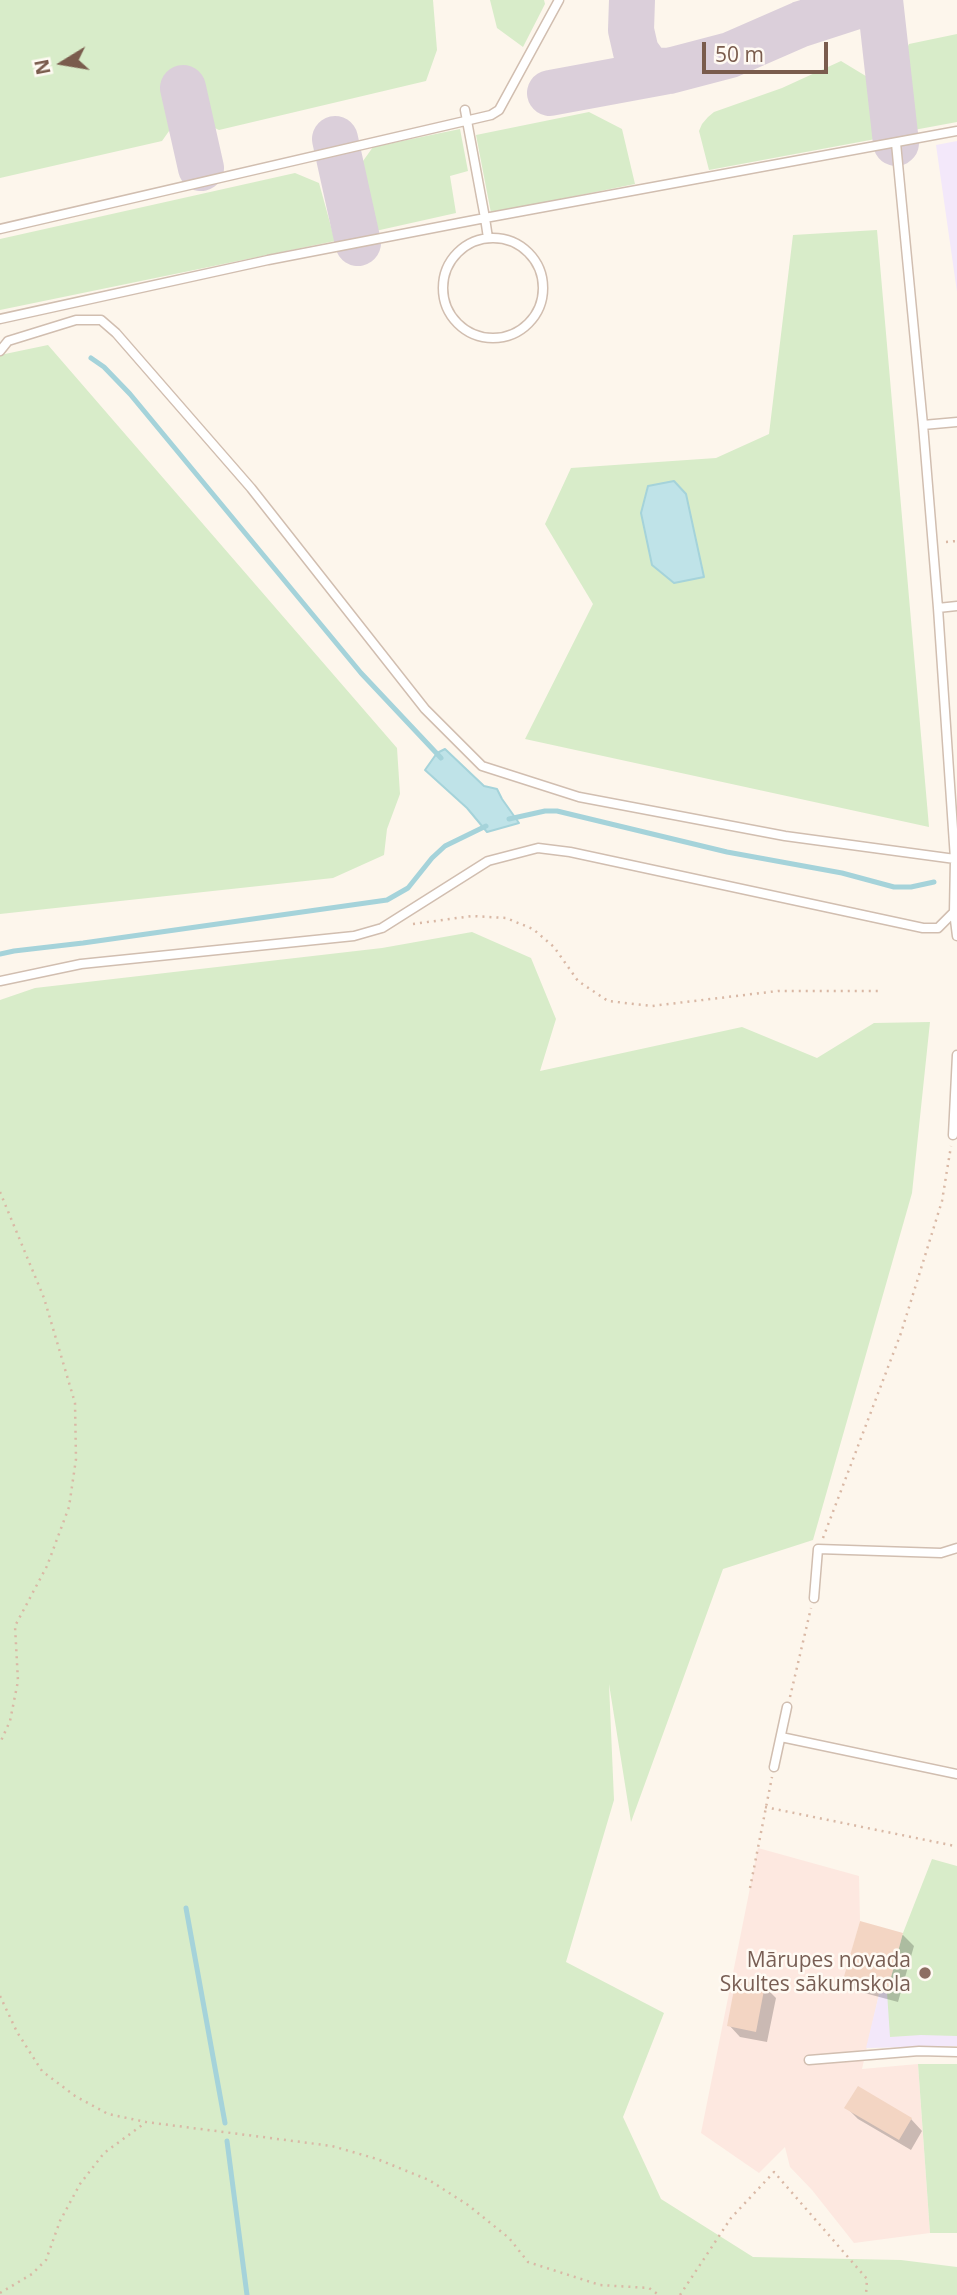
<!DOCTYPE html>
<html>
<head>
<meta charset="utf-8">
<style>
	body { margin:0 }
	#map { position:relative; width:957px; height:2295px; overflow:hidden; background:#fdf6ec; font-family:"Open Sans",sans-serif }
	canvas { display:block }
	.north { position:absolute; left:28px; top:28px; width:70px; height:70px; -webkit-text-stroke:5px #fffaf3; paint-order:stroke; rotate:259deg; font-size:19px; font-weight:700; line-height:28px; text-align:center; color:#7a5c4d }
	.north::after { content:''; display:block; margin:auto; width:24px; height:32px; background:#7a5c4d; clip-path:polygon(50% 0,100% 100%,50% 72%,0 100%) }
	.scale { position:absolute; left:702px; top:42px; width:126px; height:32px; box-sizing:border-box; border:4px solid #7a5c4d; border-top:0; padding-left:9px; font-size:21px; line-height:24px; white-space:nowrap; color:#7a5c4d; -webkit-text-stroke:5px #fffaf3; paint-order:stroke }
</style>
</head>
<body>
<div id="map">
<canvas width="957" height="2295"></canvas>
<div class="north">N</div>
<div class="scale">50 m</div>
</div>
<script>
const ctx = document.querySelector('canvas').getContext('2d');
ctx.lineJoin = 'round';
function fillPath(path, color) { ctx.fillStyle = color; ctx.fill(path, 'evenodd'); }
const poly = rows => new Path2D(rows.map(r => 'M' + r).join(''));
function stroke(path, color, width, dash) { ctx.strokeStyle = color; ctx.lineWidth = width; ctx.lineCap = dash ? 'butt' : 'round'; ctx.setLineDash(dash || []); ctx.stroke(path); }
function label(font, color, halo, rows, align = 'center') {
  ctx.font = font + ' "Open Sans",sans-serif'; ctx.lineWidth = 5; ctx.setLineDash([]); ctx.textBaseline = 'middle'; ctx.strokeStyle = halo; ctx.fillStyle = color; for (const [text, x, y, turn = 0] of rows) {
    ctx.save(); ctx.translate(x, y); ctx.rotate((+turn || 0) * Math.PI / 180); ctx.textAlign = isNaN(turn) ? turn : align; if (halo) ctx.strokeText(text, 0, 0); ctx.fillText(text, 0, 0); ctx.restore();
  }
}
fillPath(poly([
	[758,1848,859,1876,860,1921,844,1980,880,1990,862,2069,918,2064,930,2233,854,2243,812,2190,790,2167,785,2147,759,2173,701,2133]
]), '#fde8e0');
fillPath(poly([
	[957,141,957,292,936,145],
	[957,1895,957,2046,866,2048,880,1990,887,1992,900,1947]
]), '#f3e8fa');
fillPath(poly([
	[0,0,433,0,437,50,426,81,219,130,206,124,195,77,166,84,174,124,162,141,0,178],
	[490,0,544,0,545,4,523,47,497,28],
	[957,34,957,122,903,132,898,65,909,44],
	[841,61,874,81,881,138,709,170,699,131,702,124,708,117,714,112,782,88],
	[589,112,622,129,635,184,491,213,476,135],
	[460,129,468,171,450,176,456,213,371,232,358,168,373,147],
	[295,173,319,183,335,241,0,310,0,239],
	[877,230,929,827,525,739,593,604,545,524,571,468,716,458,769,434,793,235],
	[48,345,397,748,400,794,387,829,384,855,333,878,0,914,0,355],
	[472,932,531,958,556,1019,540,1071,742,1027,817,1058,874,1023,930,1022,912,1193,813,1540,723,1569,631,1822,609,1684,614,1800,566,1962,664,2013,623,2117,661,2199,753,2257,901,2260,957,2267,957,2295,0,2295,0,1000,35,988,382,948],
	[932,1859,957,1866,957,2036,921,2035,890,2037,887,1992,903,1933],
	[918,2064,957,2064,957,2233,930,2233]
]), '#d8ecc9');
const water = poly([
	[674,481,686,494,704,577,674,583,652,565,641,513,648,486,674,481],
	[445,749,484,786,497,789,502,799,519,823,487,832,467,808,425,770,437,753,445,749]
]);
fillPath(water, '#bfe3e8');
stroke(water, '#a5d3da', 2);
fillPath(poly([
	[861,1924,903,1935,914,1946,898,2002,857,1991,845,1980],
	[764,1986,776,1998,767,2042,740,2037,729,2025],
	[847,2108,911,2119,922,2131,911,2150,858,2119]
]), '#0003');
stroke(poly([
	[91,358,104,367,130,394,361,673,441,758],
	[509,819,545,811,557,811,727,852,842,873,894,887,911,887,934,882],
	[0,954,14,951,83,943,387,900,408,888,432,858,445,846,486,826],
	[186,1908,225,2123],
	[227,2141,247,2295]
]), '#a5d3da', 5);
stroke(poly([
	[632,0,631,30,636,52,649,70,669,71],
	[880,0,896,143],
	[183,88,201,168],
	[550,93,669,71,730,55,801,24,875,0],
	[335,139,358,243]
]), '#dbcfda', 46);
fillPath(poly([
	[860,1921,903,1933,887,1992,843,1980],
	[736,1979,765,1985,756,2032,727,2026],
	[858,2086,912,2118,899,2140,844,2108]
]), '#f3d5c3');
const lane = poly([
	[896,143,923,425,938,608,955,859,954,912,957,936],
	[0,229,491,115,499,110,559,0],
	[488,238,485,218,957,131],
	'443 288a50 50 0 1 1 100 0a50 50 0 1 1-100 0Z',
	[0,319,268,260,485,218,465,110],
	[0,351,8,341,76,320,101,320,116,333,251,488,425,709,482,766,579,797,785,836,955,859],
	[923,425,957,422],
	[938,608,957,606],
	[0,981,81,964,354,936,382,928,488,861,538,848,570,852,923,928,938,928,954,912],
	[953,1135,957,1055],
	[814,1598,818,1549,941,1553,957,1548],
	[781,1737,957,1774],
	[774,1767,787,1707],
	[809,2060,919,2051,957,2052]
]);
stroke(lane, '#d1beb0', 11);
stroke(poly([
	[946,542,957,541],
	[413,924,472,916,506,918,533,929,554,947,578,981,608,1001,652,1006,778,991,880,991],
	[0,1192,44,1298,75,1403,76,1459,69,1507,47,1566,15,1626,18,1681,10,1721,0,1743],
	[823,1538,901,1333,942,1201,951,1146],
	[790,1697,811,1608],
	[765,1807,955,1846],
	[750,1888,772,1777],
	[0,1996,17,2032,42,2071,75,2096,108,2114,146,2122,332,2146,377,2159,429,2180,468,2205,509,2238,528,2262,600,2285,649,2288,659,2295],
	[0,2293,32,2274,46,2260,60,2221,80,2184,104,2153,145,2123],
	[680,2295,731,2218,774,2172,867,2279,866,2295]
]), '#d9b8a5', 2.5, [2, 5]);
stroke(lane, '#fff', 8);
for (const [x, y, r, color] of [
	[925,1973,7,"#8d6e63"]
]) { const dot = new Path2D(); dot.arc(x, y, r, 0, 2 * Math.PI); ctx.fillStyle = color; ctx.fill(dot); stroke(dot, '#fffaf3', 2.5); }
label('21px', '#785e54', '#fffaf3', [
	["Mārupes novada",911,1961],
	["Skultes sākumskola",911,1985]
], 'right');
</script>
</body>
</html>
